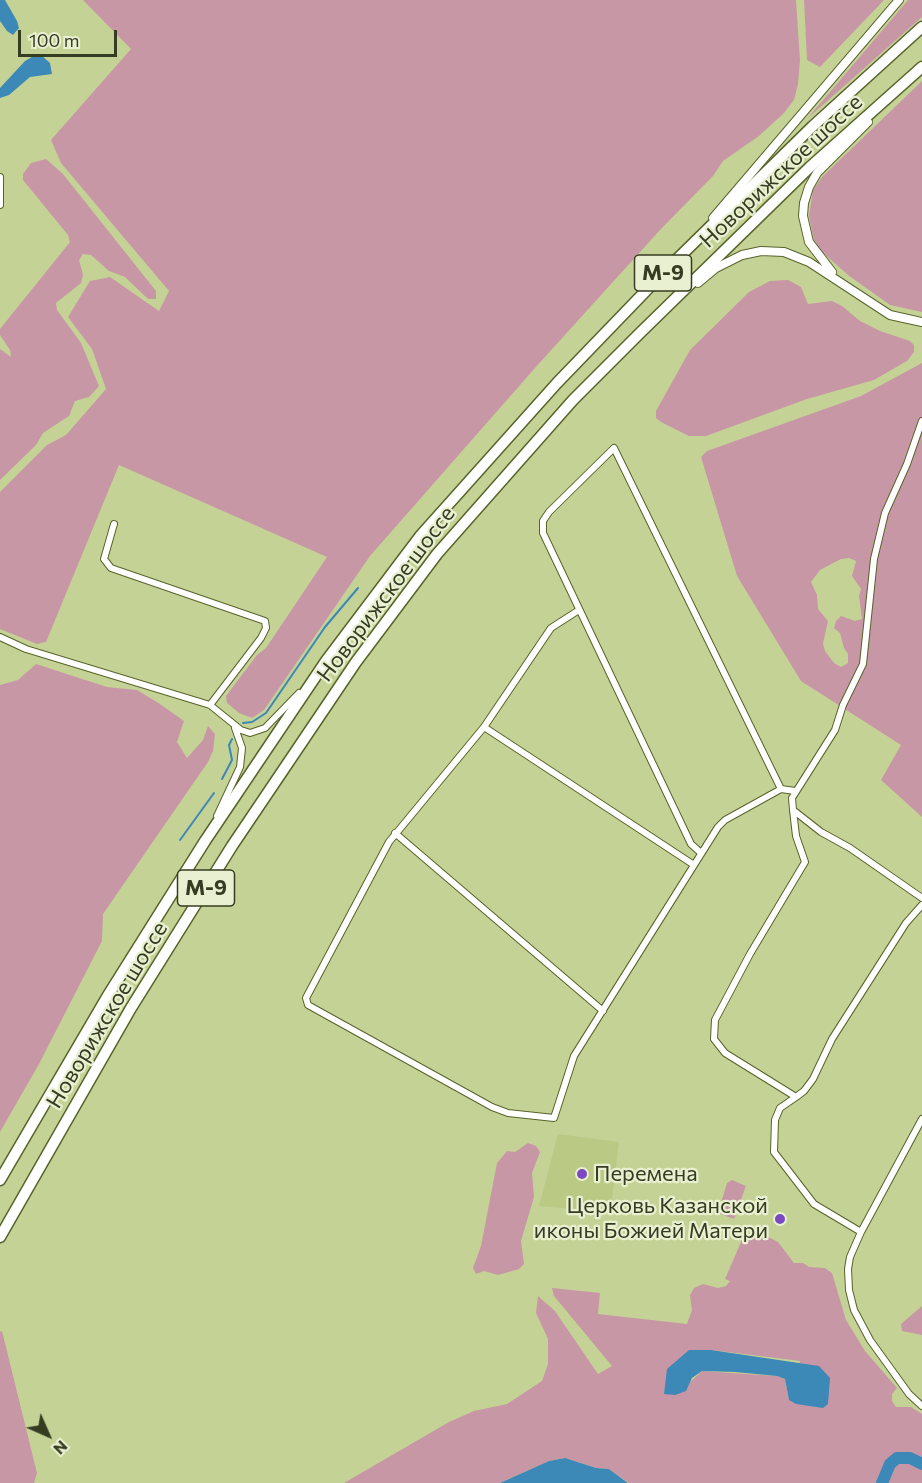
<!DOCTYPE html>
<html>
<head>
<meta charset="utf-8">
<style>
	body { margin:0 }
	#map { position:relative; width:922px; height:1483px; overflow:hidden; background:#c4d395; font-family:Commissioner,sans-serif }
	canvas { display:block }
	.north { position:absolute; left:18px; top:1405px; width:60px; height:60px; -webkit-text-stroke:4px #e8f0d1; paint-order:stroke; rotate:135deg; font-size:16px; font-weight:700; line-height:24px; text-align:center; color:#363c22 }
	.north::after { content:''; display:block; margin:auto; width:21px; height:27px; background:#363c22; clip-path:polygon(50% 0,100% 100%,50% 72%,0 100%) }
	.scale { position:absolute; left:18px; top:30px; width:99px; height:27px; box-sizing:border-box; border:3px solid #363c22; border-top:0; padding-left:8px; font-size:18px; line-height:21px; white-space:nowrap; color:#363c22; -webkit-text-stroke:4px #e8f0d1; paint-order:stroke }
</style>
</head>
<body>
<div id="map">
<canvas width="922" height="1483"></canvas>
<div class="north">N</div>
<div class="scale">100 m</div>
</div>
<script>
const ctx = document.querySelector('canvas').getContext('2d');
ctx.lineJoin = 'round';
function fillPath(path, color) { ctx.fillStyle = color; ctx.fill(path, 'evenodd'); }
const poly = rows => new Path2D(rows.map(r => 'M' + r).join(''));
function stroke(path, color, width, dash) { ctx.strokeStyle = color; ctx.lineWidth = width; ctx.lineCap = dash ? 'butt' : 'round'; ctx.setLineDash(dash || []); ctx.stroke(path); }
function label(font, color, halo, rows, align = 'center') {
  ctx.font = font + ' Commissioner,sans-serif'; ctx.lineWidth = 4.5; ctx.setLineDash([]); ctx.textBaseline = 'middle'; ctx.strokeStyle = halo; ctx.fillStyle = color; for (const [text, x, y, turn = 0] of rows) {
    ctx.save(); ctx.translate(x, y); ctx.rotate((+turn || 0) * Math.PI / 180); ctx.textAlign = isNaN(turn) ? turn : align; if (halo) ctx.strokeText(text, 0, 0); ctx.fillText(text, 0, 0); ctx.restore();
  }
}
fillPath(poly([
	[558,1134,619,1142,611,1206,602,1205,595,1211,539,1206]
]), '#bac984');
fillPath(poly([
	[83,0,796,0,800,60,798,84,794,100,784,113,759,136,723,161,713,176,660,230,535,368,370,556,264,710,252,718,239,713,227,703,226,696,257,655,266,648,327,557,119,465,46,642,37,644,0,629,0,492,47,445,66,435,106,389,92,349,68,317,90,281,110,277,159,311,169,291,61,163,51,140,131,49],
	[804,0,884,0,820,67,807,60],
	[908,0,922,0,922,17,807,119],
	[922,81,922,312,890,305,848,275,821,251,814,240,809,216,813,190,822,177],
	[46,159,63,174,156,291,156,299,148,299,125,277,109,271,91,255,83,254,79,260,83,275,81,283,56,303,57,310,81,343,99,386,89,397,75,401,69,416,43,433,36,445,0,480,0,349,11,357,10,350,0,335,0,329,70,242,68,235,23,180,23,174,31,163],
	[788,280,801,287,808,304,832,301,842,306,860,321,880,331,910,341,914,345,914,352,907,361,874,380,807,399,706,436,689,436,661,422,656,418,656,411,690,350,749,292,770,281],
	[922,363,922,817,881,780,901,745,801,681,737,576,701,457,707,451,861,396],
	[849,558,856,561,852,576,861,589,859,596,862,619,855,621,841,616,836,621,834,628,840,633,844,648,848,654,848,663,841,667,834,663,825,651,823,644,828,621,818,609,817,595,811,582,820,570,841,559],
	[36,664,107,687,137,690,160,704,184,721,177,742,187,758,203,740,208,726,215,734,213,751,208,762,103,914,102,941,39,1064,0,1132,0,685,18,680],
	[528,1143,536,1146,540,1152,532,1173,534,1197,521,1241,524,1264,519,1269,498,1275,484,1271,476,1274,473,1268,481,1246,497,1163,507,1151,515,1152],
	[732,1180,746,1186,734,1219,718,1213,727,1183],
	[761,1233,778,1242,794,1263,803,1263,809,1267,825,1268,832,1273,846,1320,865,1351,897,1388,892,1394,892,1401,896,1407,911,1407,922,1414,922,1483,629,1483,609,1469,596,1468,565,1458,549,1461,500,1483,344,1483,449,1422,474,1411,507,1404,542,1381,548,1364,548,1339,536,1313,538,1296,555,1311,598,1374,612,1366,554,1296,552,1288,600,1293,598,1314,687,1324,692,1310,690,1295,694,1288,703,1284,718,1288,726,1286,730,1281,725,1279,744,1235],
	[689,1350,711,1350,800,1361,789,1400,785,1379,777,1376,702,1371,688,1384],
	[922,1306,922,1335,902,1331,901,1324],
	[2,1331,37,1473,34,1483,0,1483,0,1332]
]), '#c897a6');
fillPath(poly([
	[0,0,5,0,17,21,19,28,13,35,7,31,0,21],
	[35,55,41,55,50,63,52,74,30,77,9,95,0,98,0,88,25,61],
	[689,1350,711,1350,819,1366,830,1378,828,1404,823,1408,796,1404,789,1400,785,1379,777,1376,735,1372,702,1371,692,1378,686,1391,675,1395,664,1394,667,1369],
	[565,1458,596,1468,609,1469,628,1483,500,1483,549,1461]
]), '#3c88b6');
stroke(poly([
	[243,723,252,722,266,713,325,627,358,588],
	[222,779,232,760,229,745,232,739],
	[180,840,214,793]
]), '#3c88b6', 2);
stroke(poly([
	[882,1483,890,1464,897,1458,910,1458,922,1464]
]), '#3c88b6', 12);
const minor = poly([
	[0,177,0,205],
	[922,421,907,464,885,513,874,559,863,664,843,705,835,730,792,798,793,810,821,832,850,848,922,898],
	[114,524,104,559,111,568,265,621,266,628,261,638,210,705],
	[579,610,551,628,484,727,389,842,306,998,308,1005,492,1107,508,1113,554,1118,574,1056,718,827,725,820,781,789,795,791],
	[0,637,26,649,210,705,241,730,250,733,265,728,299,693],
	[484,727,694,865],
	[793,810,796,836,805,862,750,954,715,1020,714,1039,725,1053,796,1097,804,1091,813,1079,832,1039,906,923,922,905],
	[217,816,240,767,242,748,235,728],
	[395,833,603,1011],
	[701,853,691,844,543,533,543,521,549,512,614,448,781,789],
	[796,1097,780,1108,775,1120,774,1152,814,1204,861,1232],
	[922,1119,861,1232,850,1257,848,1269,849,1290,854,1310,870,1340,909,1394,922,1406]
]);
const tertiary = poly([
	[713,218,899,0],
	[832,272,809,242,803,216,804,203,809,187,817,173,868,122],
	[698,283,716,268,742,255,761,251,784,252,809,262,890,315,922,322]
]);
const motorway = poly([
	[0,1180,107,997,205,841,326,661,421,535,557,383,665,271,813,126,922,27],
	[0,1237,131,1008,232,846,356,662,437,554,573,400,640,333,810,167,922,67]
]);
stroke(minor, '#586329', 8);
stroke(tertiary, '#586329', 10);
stroke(motorway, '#586329', 13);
stroke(minor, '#fff', 6);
stroke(tertiary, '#fff', 8);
stroke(motorway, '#fff', 10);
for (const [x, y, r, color] of [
	[582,1174,6,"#7b4ac2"],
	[780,1219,6,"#7b4ac2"]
]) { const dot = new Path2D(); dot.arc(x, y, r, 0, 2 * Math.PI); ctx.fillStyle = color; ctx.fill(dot); stroke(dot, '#e8f0d1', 2); }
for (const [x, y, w] of [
	[663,273,57],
	[206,888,57]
]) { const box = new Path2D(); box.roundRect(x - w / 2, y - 18, w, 36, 4.5); ctx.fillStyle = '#e8f0d1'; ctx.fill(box); stroke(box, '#363c22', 1.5); }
label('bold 21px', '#363c22', null, [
	["М-9",663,273],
	["М-9",206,888]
]);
label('22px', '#363c22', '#e8f0d1', [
	["Новорижское шоссе",781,171,-43],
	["Новорижское шоссе",386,594,-53],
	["Новорижское шоссе",107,1015,-59]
]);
label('22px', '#363c22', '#e8f0d1', [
	["Перемена",594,1174],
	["Церковь Казанской",768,1206,"right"],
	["иконы Божией Матери",768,1231,"right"]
], 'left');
</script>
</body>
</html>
